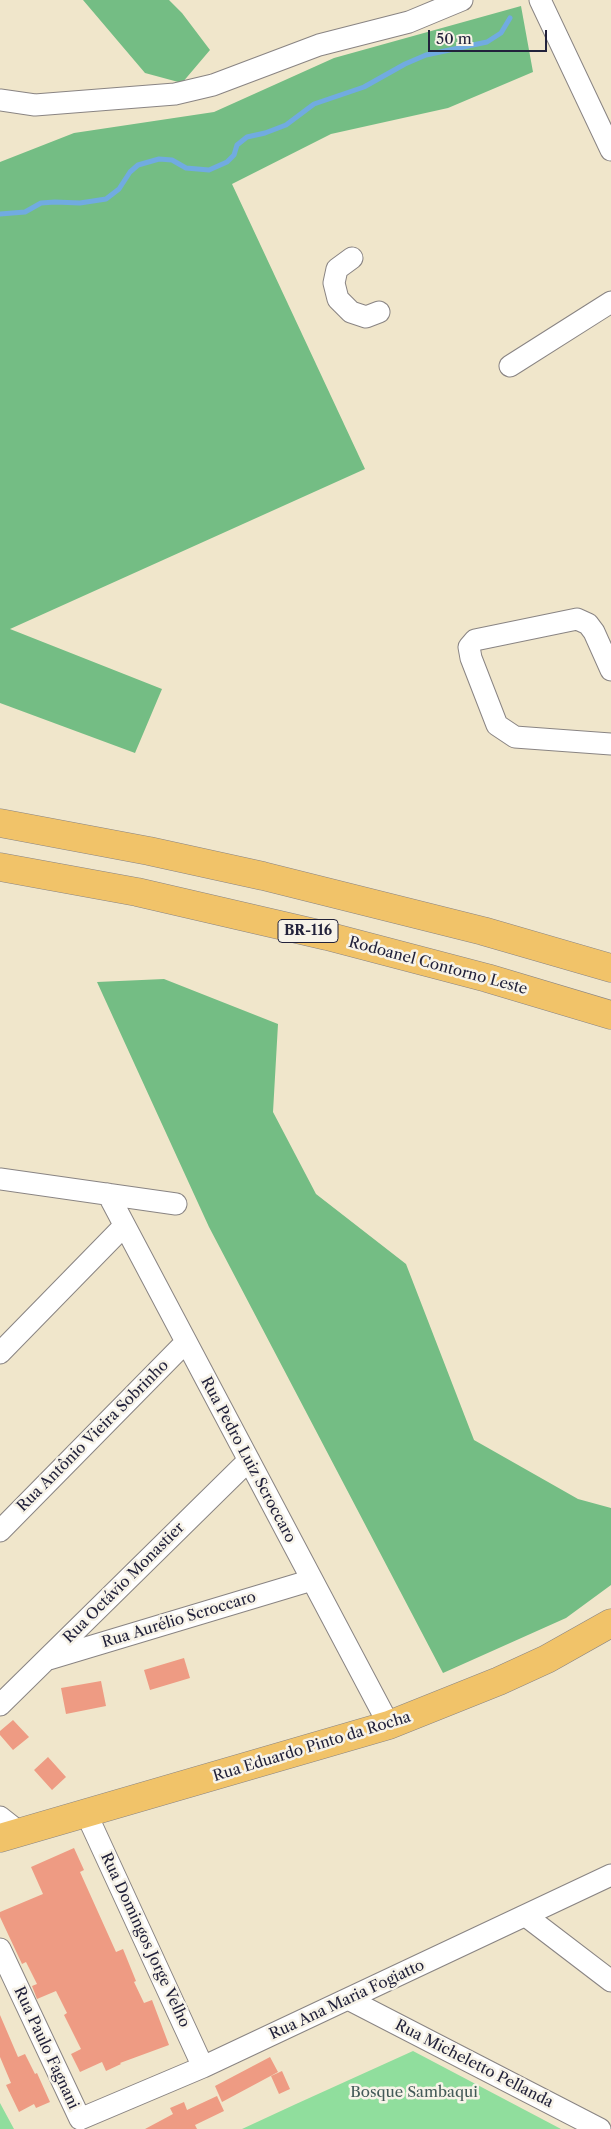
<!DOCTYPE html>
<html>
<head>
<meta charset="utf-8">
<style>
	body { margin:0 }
	#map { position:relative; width:611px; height:2129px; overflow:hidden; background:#f0e6cb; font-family:"Libre Caslon Text",serif }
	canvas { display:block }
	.scale { position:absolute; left:428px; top:30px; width:119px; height:22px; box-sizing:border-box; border:2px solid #22223b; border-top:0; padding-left:6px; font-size:15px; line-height:18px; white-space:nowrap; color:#22223b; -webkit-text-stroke:4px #f7f3e8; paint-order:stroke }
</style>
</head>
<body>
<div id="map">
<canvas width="611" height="2129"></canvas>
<div class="scale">50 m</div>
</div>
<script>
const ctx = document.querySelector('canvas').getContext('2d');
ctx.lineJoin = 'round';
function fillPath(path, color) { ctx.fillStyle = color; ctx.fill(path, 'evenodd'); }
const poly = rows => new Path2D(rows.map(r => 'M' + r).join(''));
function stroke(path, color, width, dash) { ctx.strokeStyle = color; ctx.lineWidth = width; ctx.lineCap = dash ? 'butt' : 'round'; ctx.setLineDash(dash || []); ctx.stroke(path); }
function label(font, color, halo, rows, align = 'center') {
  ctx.font = font + ' "Libre Caslon Text",serif'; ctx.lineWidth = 5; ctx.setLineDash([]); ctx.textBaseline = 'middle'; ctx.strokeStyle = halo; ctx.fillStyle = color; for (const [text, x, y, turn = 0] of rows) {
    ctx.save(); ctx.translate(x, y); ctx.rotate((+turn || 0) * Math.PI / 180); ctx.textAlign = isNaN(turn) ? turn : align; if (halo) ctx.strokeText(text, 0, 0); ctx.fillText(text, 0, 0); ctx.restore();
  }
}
fillPath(poly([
	[413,2051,561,2129,242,2129,296,2104],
	[0,2103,14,2129,0,2129]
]), '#90de9d');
fillPath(poly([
	[83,0,169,0,182,13,210,50,182,83,145,73],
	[521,6,533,72,448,108,331,134,232,184,365,469,10,629,162,689,135,753,0,703,0,162,74,133,214,112,334,58],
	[164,979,278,1024,273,1112,316,1194,406,1264,474,1440,578,1499,611,1508,611,1585,566,1618,443,1673,209,1227,97,982]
]), '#74bd84');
stroke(poly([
	[0,214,25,212,41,203,55,202,80,203,106,199,119,189,130,172,138,165,159,159,172,160,186,168,209,170,227,162,234,155,237,145,247,137,265,133,286,125,314,104,364,87,405,64,426,55,487,42,501,33,510,18]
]), '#71abe1', 5);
fillPath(poly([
	[184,1658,190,1678,150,1690,144,1670],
	[101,1681,106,1706,66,1714,61,1688],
	[13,1720,29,1737,13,1750,0,1735,0,1731],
	[48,1757,66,1777,52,1790,34,1770],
	[74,1848,84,1870,80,1872,116,1952,123,1949,136,1981,134,1982,144,2003,152,2000,169,2045,120,2063,121,2064,106,2071,102,2062,80,2072,71,2054,81,2049,64,2015,67,2013,56,1991,37,1999,32,1986,37,1984,26,1962,22,1964,0,1917,0,1912,43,1894,31,1867],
	[0,2015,18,2057,25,2054,35,2074,37,2073,50,2102,36,2108,34,2104,19,2112,6,2085,11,2083,0,2057],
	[270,2057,278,2072,222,2102,215,2086],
	[282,2071,290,2089,279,2094,271,2076],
	[217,2096,224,2111,195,2125,197,2129,145,2129,173,2114,170,2108,184,2102,187,2110]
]), '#ee9b83');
const minor = poly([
	[540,0,611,150],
	[0,100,35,105,175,94,213,85,319,45,409,22,462,0],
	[352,258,337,269,334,283,338,299,351,312,366,317,379,312],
	[510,366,611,302],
	[611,670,594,632,588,624,577,619,475,640,469,647,471,658,497,725,515,737,611,744],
	[0,1179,176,1204],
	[108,1194,389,1725],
	[0,1353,124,1226],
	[0,1531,186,1342],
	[49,1659,312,1580],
	[0,1705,249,1460],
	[86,1813,203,2067],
	[0,1817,19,1832],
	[526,1916,611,1981],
	[0,1949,80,2119,203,2067,611,1875],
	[348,1999,600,2129]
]);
const major = poly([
	[0,1838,389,1725,499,1681,547,1659,611,1623]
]);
const highway = poly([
	[0,823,149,851,263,876,483,931,611,968],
	[0,867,137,892,327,936,487,978,611,1015]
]);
stroke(minor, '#898483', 23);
stroke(major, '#898483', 29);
stroke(highway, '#898483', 29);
stroke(minor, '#fff', 21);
stroke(major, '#f1c369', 28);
stroke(highway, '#f1c369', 28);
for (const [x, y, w] of [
	[308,931,60]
]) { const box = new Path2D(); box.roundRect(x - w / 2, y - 11.5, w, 23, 4); ctx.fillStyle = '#f7f3e8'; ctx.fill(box); stroke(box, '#22223b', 1); }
label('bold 14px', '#22223b', null, [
	["BR-116",308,931]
]);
label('15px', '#22223b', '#f7f3e8', [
	["Rodoanel Contorno Leste",438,966,15],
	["Rua Antônio Vieira Sobrinho",93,1436,-45],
	["Rua Pedro Luiz Scroccaro",248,1460,62],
	["Rua Octávio Monastier",124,1583,-45],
	["Rua Aurélio Scroccaro",179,1620,-17],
	["Rua Eduardo Pinto da Rocha",312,1747,-17],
	["Rua Domingos Jorge Velho",145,1940,65],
	["Rua Ana Maria Fogiatto",347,2000,-25],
	["Rua Paulo Fagnani",46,2048,65],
	["Rua Micheletto Pellanda",474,2064,27]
]);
label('15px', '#435a58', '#f7f3e8', [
	["Bosque Sambaqui",414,2093]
]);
</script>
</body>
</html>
